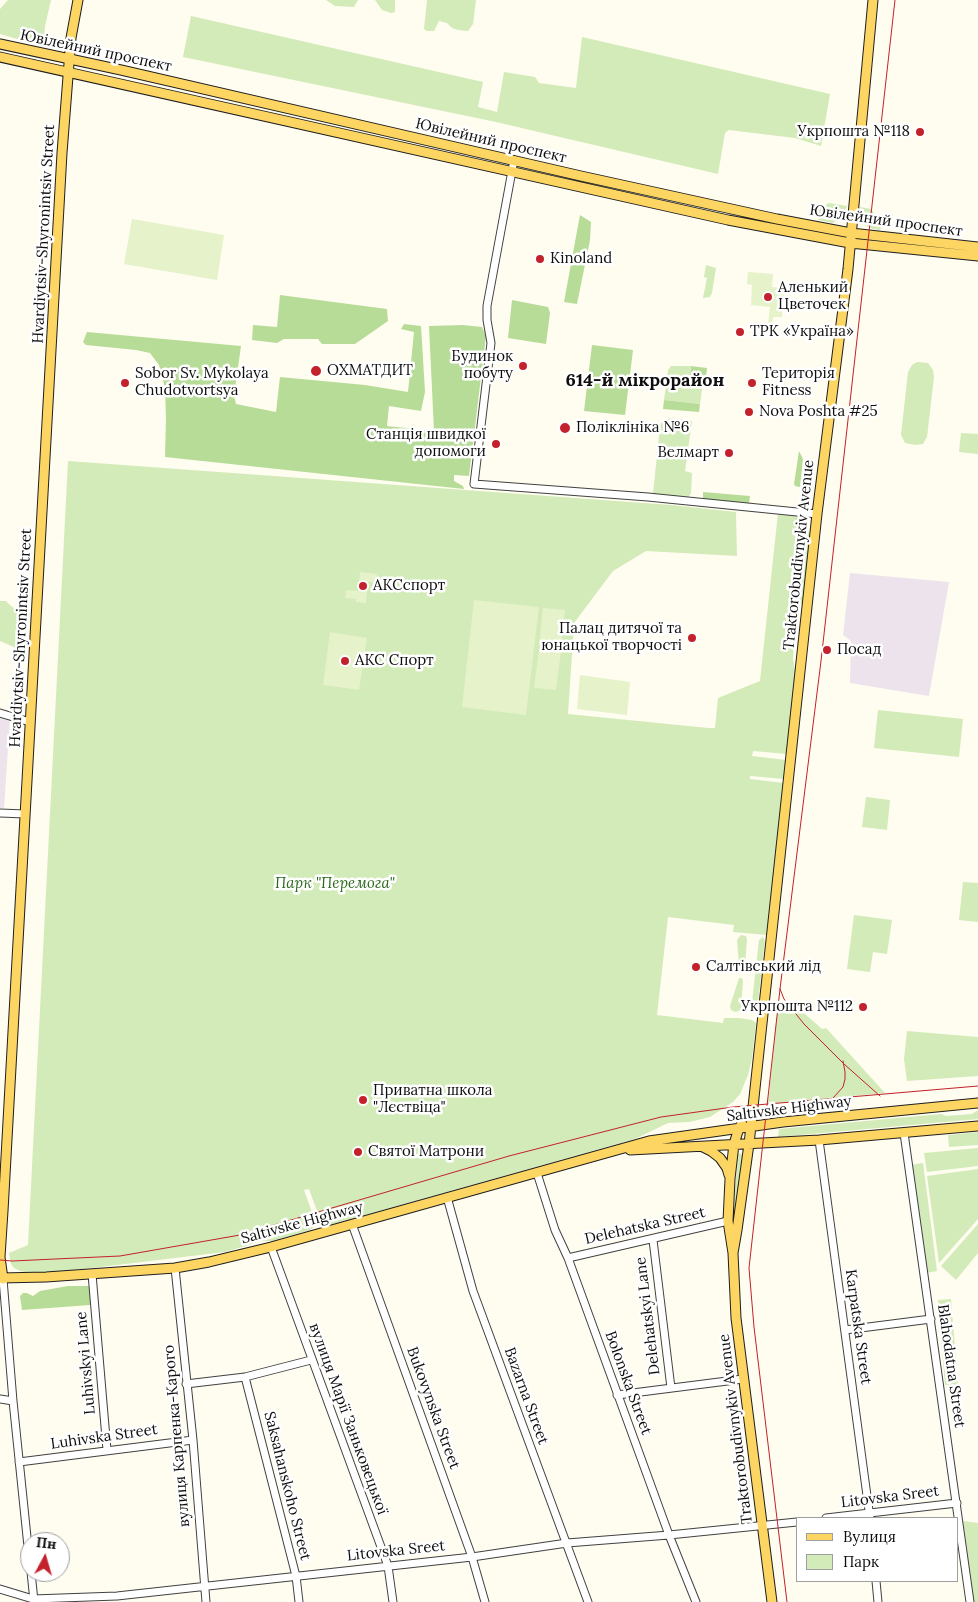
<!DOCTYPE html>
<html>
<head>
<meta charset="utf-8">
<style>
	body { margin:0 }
	#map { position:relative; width:978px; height:1602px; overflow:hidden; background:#fffcf0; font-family:Lora,serif }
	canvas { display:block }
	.legend { position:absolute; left:796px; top:1517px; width:162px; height:65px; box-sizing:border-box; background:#fff; border:1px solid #9f9f9f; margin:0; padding:6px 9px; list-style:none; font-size:15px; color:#0e0e0e }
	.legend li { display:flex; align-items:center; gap:10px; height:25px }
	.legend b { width:25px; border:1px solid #9f9f9f }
	.north { position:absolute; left:20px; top:1532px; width:50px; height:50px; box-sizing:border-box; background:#fff; border:1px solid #9f9f9f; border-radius:50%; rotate:6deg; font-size:14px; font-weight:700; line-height:20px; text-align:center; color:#0e0e0e }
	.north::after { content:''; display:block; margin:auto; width:18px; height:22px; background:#c3212c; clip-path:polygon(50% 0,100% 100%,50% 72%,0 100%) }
</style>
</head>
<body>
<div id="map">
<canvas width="978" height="1602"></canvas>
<ul class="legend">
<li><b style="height:6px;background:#fcd562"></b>Вулиця</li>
<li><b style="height:14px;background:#d3ebb8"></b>Парк</li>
</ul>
<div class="north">Пн</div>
</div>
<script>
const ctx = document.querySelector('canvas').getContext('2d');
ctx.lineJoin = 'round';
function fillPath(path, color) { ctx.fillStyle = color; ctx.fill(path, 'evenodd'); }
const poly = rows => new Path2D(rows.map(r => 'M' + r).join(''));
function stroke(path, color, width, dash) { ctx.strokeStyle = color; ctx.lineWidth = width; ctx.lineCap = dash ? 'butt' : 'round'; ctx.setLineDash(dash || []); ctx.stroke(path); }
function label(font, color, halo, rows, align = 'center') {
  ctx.font = font + ' Lora,serif'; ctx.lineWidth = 5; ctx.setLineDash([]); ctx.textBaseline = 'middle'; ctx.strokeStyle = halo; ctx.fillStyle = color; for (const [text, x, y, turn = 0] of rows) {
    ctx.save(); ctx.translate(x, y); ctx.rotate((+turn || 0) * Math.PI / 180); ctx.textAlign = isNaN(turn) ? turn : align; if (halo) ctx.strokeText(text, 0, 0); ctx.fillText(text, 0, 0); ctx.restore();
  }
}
fillPath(poly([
	[850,573,949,582,929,696,850,683,851,641,843,635],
	[0,717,10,719,4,808,0,808]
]), '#ece3ed');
fillPath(poly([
	[8,0,51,0,45,26,44,43,31,43,0,34,0,9],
	[326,0,358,0,354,7,335,6],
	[375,0,395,0,395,12,391,13,382,10],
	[427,0,476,0,473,24,468,31,458,30,452,28,447,23,439,21,434,31,427,31,424,29],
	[191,16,483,82,478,107,497,112,504,72,535,77,539,83,576,88,582,37,830,94,821,146,795,138,729,130,725,133,718,174,496,122,183,57],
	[829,203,847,206,844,214,833,223,818,220,820,208],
	[860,207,871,209,882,224,880,230,873,229,863,224,859,217],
	[706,265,716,268,712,293,710,297,703,298,707,278,704,277],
	[917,362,928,363,933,370,934,377,927,437,923,444,916,445,905,443,901,435,908,372,912,365],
	[671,366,691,366,690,377,698,378,697,388,702,389,700,404,664,400,668,370],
	[670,418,692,421,685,471,692,473,691,493,688,498,653,494,660,426,661,423],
	[961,433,978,434,978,454,959,452],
	[68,461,671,505,736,512,737,556,646,551,613,571,574,623,568,714,708,728,715,728,718,698,760,681,778,513,802,515,810,535,804,604,798,604,794,641,793,659,795,671,787,754,753,751,752,756,786,760,784,779,750,776,750,779,784,783,767,935,733,932,734,925,668,917,657,1015,723,1023,724,1018,739,1018,752,1020,756,1023,752,1058,748,1075,740,1094,733,1102,710,1117,689,1122,668,1123,635,1139,329,1225,321,1222,309,1189,304,1190,315,1221,315,1226,310,1230,272,1241,262,1241,225,1252,84,1269,29,1273,20,1271,14,1268,11,1264,9,1253,28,1245],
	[0,601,6,601,11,606,26,616,25,640,22,646,16,648,0,641],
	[878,710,963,719,959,757,874,748],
	[866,797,890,800,887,830,862,827],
	[963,882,978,883,978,922,959,920],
	[854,915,892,920,887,954,873,952,870,972,847,969],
	[741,935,746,936,747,940,745,965,742,968,739,965,737,940],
	[763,937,765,941,757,1011,754,1014,751,1011,759,940],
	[739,978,742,978,743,981,741,1008,739,1011,735,1012,731,1010,730,1006],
	[797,1007,822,1029,826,1028,885,1093,768,1104,777,1014],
	[907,1031,978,1037,978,1076,907,1081,904,1059],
	[978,1110,978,1119,778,1137,779,1129,941,1114,946,1116,972,1114],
	[978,1132,978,1145,949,1147,948,1135],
	[978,1148,978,1166,927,1172,924,1153],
	[740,1153,742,1155,736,1213,733,1213,738,1154],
	[923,1163,937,1271,926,1273,910,1165],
	[978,1169,978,1219,939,1263,927,1176],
	[978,1224,978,1253,956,1280,941,1266],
	[951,1299,958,1385,945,1385,938,1300],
	[963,1521,978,1523,978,1602,974,1602]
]), '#d3ebb8');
fillPath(poly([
	[580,215,591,222,590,240,577,304,564,302],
	[280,295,387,309,388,321,355,344,322,344,318,339,284,339,277,343,252,340,253,325,277,327],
	[512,300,548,307,550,313,546,344,508,338],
	[404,324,421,326,425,392,421,411,389,406,387,426,434,431,429,326,463,325,482,327,486,336,469,476,454,475,454,481,463,486,464,489,165,457,166,418,165,388,159,365,150,353,136,350,86,345,83,342,87,332,241,346,234,396,236,404,276,412,280,377,365,385,408,392,414,332,401,329],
	[592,345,633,350,625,415,584,411],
	[691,366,707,368,706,379,690,377],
	[664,400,700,404,699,412,663,409],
	[799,451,803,459,800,487,795,486,794,484],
	[703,492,750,496,749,504,703,500],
	[68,1286,88,1286,90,1288,90,1305,22,1310,20,1296,23,1293,27,1293,33,1296,40,1291]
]), '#b7dc97');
fillPath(poly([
	[132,219,224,235,217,280,124,264],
	[748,272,773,274,772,287,785,288,782,317,773,317,772,325,768,324,770,307,751,305,752,285,747,284],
	[360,572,377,574,376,582,368,582,366,603,356,602,356,599,345,598,346,590,358,591],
	[474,600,539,607,526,715,462,707],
	[543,608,565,610,561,649,539,646],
	[330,632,367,638,359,690,323,685],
	[539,649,561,651,556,690,534,688],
	[580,675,630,682,627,715,577,709]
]), '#e5f2ca');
const minor = poly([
	[514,160,487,306,487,320,491,343,474,484,648,497,817,514],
	[0,713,30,722],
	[0,813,25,814],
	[904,1133,970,1602],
	[819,1140,870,1518],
	[537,1173,555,1230,568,1258,669,1535,696,1602],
	[447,1197,473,1291,588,1602],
	[352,1224,472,1557,485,1602],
	[653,1240,671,1388],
	[271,1247,388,1566,393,1602],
	[568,1258,728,1221],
	[175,1268,193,1440,206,1602],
	[92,1274,107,1450],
	[3,1279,13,1401,30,1566],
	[845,1330,931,1319],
	[245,1377,296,1576,299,1602],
	[186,1384,245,1377,311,1360],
	[617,1395,743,1379],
	[0,1399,13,1401],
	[19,1462,193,1440],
	[826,1518,957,1503],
	[31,1572,34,1601],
	[876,1581,878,1602],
	[0,1589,33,1599,117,1596,472,1557,567,1543,669,1535,797,1522]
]);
const major = poly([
	[0,44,121,70,581,176,777,219,851,233,978,247],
	[0,57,728,220,850,243,978,256],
	[742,1124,739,1128,734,1144,730,1179,728,1221,733,1253,736,1318,772,1602],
	[703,1147,711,1151,720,1158,727,1168,729,1175],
	[630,1150,819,1140,978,1126],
	[733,1253,737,1230,749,1144,817,514,848,269,873,0],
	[0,1278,46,1277,175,1268,209,1262,271,1247,649,1141,783,1122,978,1103],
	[3,1279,0,1257,3,1211,62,153,71,38,78,0]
]);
stroke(minor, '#414141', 9);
stroke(major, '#1f1f1f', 11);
stroke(minor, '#fff', 7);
stroke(major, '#fcd562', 9);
stroke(poly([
	[780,989,784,999,804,1024,844,1064,880,1096],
	[833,1098,843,1087,845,1079,845,1072,843,1061],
	[0,1260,12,1261,120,1256,240,1235,509,1156,661,1117,733,1107,978,1086],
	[787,1602,754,1327,749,1268,780,989,821,661,895,0]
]), '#c3212c', 1);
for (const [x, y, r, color] of [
	[920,132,5,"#c3212c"],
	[540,259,5,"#c3212c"],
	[768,297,5,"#c3212c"],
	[740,332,5,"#c3212c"],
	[523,366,5,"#c3212c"],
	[316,371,6,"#c3212c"],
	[125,383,5,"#c3212c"],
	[752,383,5,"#c3212c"],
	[749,412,5,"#c3212c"],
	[565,428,6,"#c3212c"],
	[496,444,5,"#c3212c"],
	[729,453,5,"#c3212c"],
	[363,586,5,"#c3212c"],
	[692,638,5,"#c3212c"],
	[827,650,5,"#c3212c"],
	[345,661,5,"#c3212c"],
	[696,967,5,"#c3212c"],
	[863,1007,5,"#c3212c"],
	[363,1100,5,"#c3212c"],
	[358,1152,5,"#c3212c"]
]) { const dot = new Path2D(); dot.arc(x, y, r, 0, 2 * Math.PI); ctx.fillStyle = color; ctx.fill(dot); stroke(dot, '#fff', 2); }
label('15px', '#0e0e0e', '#fff', [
	["Ювілейний проспект",96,51,12],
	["Ювілейний проспект",491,141,13],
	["Ювілейний проспект",886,221,8],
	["Hvardiytsiv-Shyronintsiv Street",44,234,-87],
	["Traktorobudivnykiv Avenue",799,555,-84],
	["Hvardiytsiv-Shyronintsiv Street",21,638,-87],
	["Saltivske Highway",789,1109,-7],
	["Saltivske Highway",302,1223,-15],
	["Delehatska Street",645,1226,-13],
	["Delehatskyi Lane",648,1316,-97],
	["Karpatska Street",858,1327,82],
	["Luhivskyi Lane",86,1363,-95],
	["Blahodatna Street",951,1366,82],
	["Bolonska Street",628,1383,70],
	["Bazarna Street",526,1396,70],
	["Bukovynska Street",433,1408,70],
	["вулиця Марії Заньковецької",348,1419,70],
	["Traktorobudivnykiv Avenue",736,1429,-97],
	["вулиця Карпенка-Карого",177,1436,-95],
	["Luhivska Street",104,1437,-8],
	["Saksahanskoho Street",287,1486,76],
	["Litovska Sreet",890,1497,-7],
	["Litovska Sreet",396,1551,-6]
]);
label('15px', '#0e0e0e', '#fff', [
	["Укрпошта №118",910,132,"right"],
	["Kinoland",550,259],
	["Аленький",778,288],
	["Цветочек",778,305],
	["ТРК «Україна»",750,332],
	["Будинок",513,357,"right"],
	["побуту",513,374,"right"],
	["ОХМАТДИТ",327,371],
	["Sobor Sv. Mykolaya",135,374],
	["Chudotvortsya",135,391],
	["Територія",762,374],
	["Fitness",762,391],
	["Nova Poshta #25",759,412],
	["Поліклініка №6",576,428],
	["Станція швидкої",486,435,"right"],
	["допомоги",486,452,"right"],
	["Велмарт",719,453,"right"],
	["АКСспорт",373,586],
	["Палац дитячої та",682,629,"right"],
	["юнацької творчості",682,646,"right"],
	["Посад",837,650],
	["АКС Спорт",355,661],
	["Салтівський лід",706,967],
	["Укрпошта №112",853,1007,"right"],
	["Приватна школа",373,1091],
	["\"Лєствіца\"",373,1108],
	["Святої Матрони",368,1152]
], 'left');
label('italic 15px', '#2d691c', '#fff', [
	["Парк \"Перемога\"",335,884]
]);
label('bold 18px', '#0e0e0e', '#fff', [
	["614-й мікрорайон",645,381]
]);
</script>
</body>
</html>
